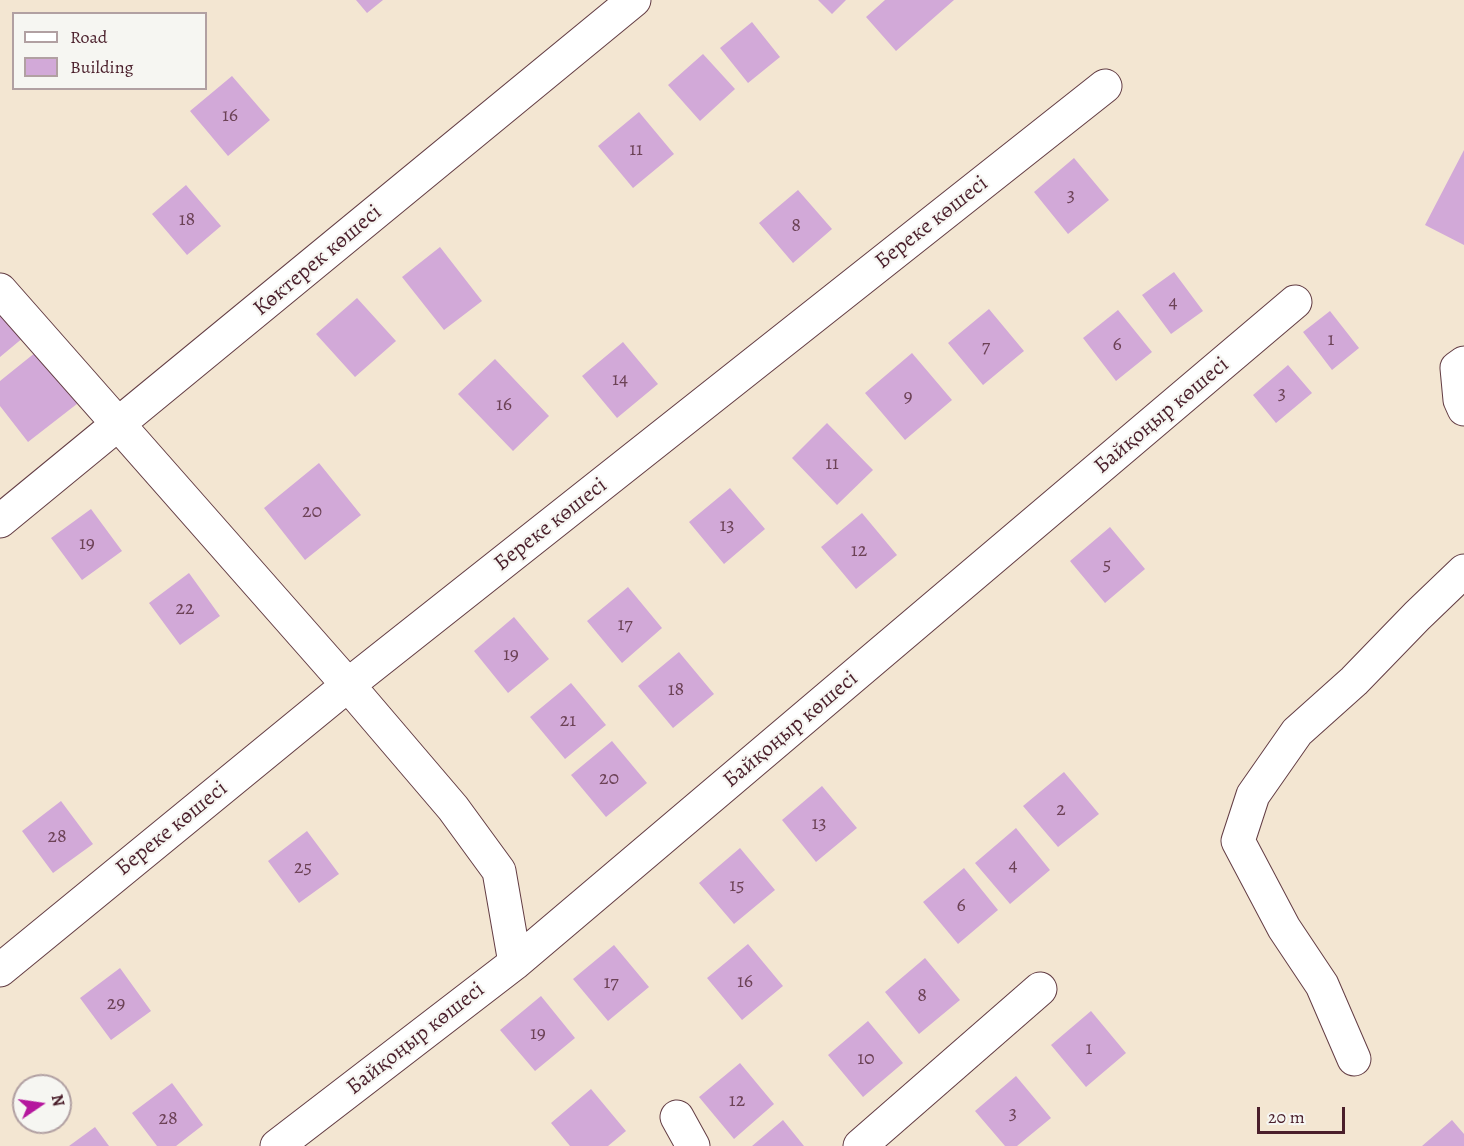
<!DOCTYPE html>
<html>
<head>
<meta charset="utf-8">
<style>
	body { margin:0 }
	#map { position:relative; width:1464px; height:1146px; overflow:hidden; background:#f3e6d2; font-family:Alegreya,serif }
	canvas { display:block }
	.legend { position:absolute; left:12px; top:12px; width:195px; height:78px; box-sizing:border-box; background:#f6f6f2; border:2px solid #b1a0a2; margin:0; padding:8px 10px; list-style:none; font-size:18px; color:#4a1f2b }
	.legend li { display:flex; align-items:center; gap:12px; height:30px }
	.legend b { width:30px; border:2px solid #b1a0a2 }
	.north { position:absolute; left:12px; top:1074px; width:60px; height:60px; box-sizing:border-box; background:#f6f6f2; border:2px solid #b1a0a2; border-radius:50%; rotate:77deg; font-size:16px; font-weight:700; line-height:24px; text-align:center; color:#4a1f2b }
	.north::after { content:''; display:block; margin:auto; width:21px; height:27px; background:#b5179e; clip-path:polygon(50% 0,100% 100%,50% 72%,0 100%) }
	.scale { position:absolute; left:1257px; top:1107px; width:88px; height:27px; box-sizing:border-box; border:3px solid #4a1f2b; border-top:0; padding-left:8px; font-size:18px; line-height:21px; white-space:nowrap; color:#4a1f2b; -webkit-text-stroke:4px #f6f6f2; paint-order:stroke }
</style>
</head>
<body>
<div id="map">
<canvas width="1464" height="1146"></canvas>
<ul class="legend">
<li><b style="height:8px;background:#fff"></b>Road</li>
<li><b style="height:16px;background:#d2a9d8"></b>Building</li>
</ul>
<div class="north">N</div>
<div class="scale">20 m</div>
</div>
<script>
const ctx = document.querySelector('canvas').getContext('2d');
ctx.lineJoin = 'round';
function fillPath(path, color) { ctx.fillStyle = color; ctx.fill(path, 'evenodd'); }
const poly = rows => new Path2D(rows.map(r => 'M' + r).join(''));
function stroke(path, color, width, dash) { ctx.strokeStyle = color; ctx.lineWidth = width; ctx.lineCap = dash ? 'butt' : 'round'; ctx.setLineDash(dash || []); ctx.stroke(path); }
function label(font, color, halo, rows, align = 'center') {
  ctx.font = font + ' Alegreya,serif'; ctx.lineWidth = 4.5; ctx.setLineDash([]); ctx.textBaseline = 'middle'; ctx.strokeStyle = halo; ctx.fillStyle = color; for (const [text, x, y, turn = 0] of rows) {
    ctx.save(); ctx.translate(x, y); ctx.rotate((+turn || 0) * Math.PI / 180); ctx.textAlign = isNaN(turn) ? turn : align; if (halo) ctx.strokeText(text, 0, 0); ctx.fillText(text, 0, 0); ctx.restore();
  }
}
fillPath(poly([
	[356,0,383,0,367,13],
	[818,0,846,0,832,14],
	[885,0,954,0,896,51,866,17],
	[752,22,780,57,748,83,720,48],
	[703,54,735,89,700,121,668,85],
	[232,76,270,120,228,156,190,111],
	[639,112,674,154,633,188,598,146],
	[1464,150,1464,245,1425,225],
	[1074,158,1109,200,1068,234,1034,192],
	[186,185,221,226,187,255,152,214],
	[798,190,832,229,793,263,759,223],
	[440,247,482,301,444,330,402,277],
	[1174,272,1203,311,1171,334,1142,295],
	[357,298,396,341,355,377,316,334],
	[0,308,24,337,0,357],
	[989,309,1024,351,983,385,948,343],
	[1118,310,1152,352,1116,381,1083,338],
	[1330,311,1359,348,1332,370,1303,332],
	[623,342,658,384,617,418,582,376],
	[41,348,82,400,28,442,0,406,0,381],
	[912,353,952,400,905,440,865,393],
	[495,359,549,416,513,451,458,394],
	[1288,365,1312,393,1276,423,1253,395],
	[827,423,873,470,837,505,792,458],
	[319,463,361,515,305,560,264,508],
	[730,488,765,529,724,564,689,522],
	[91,509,122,551,82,580,51,538],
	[862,513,897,555,856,589,821,547],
	[1110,527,1145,569,1105,603,1070,561],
	[189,573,220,616,180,645,149,603],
	[628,587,662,628,622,663,587,621],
	[514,617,549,659,508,693,474,651],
	[679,652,714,694,673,728,638,686],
	[571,683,606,725,565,759,530,717],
	[612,741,647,783,606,817,571,775],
	[1064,772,1099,814,1058,847,1023,806],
	[822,786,857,828,816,862,782,820],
	[61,801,93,844,53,873,22,831],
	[1016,828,1050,870,1010,904,975,863],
	[307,831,339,874,299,903,268,861],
	[740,848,775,890,734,924,699,883],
	[964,868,998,910,958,944,923,902],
	[748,944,783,986,742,1020,707,978],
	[614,945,649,987,608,1021,573,979],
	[925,958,960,1000,919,1034,885,992],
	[120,968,151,1011,111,1040,80,998],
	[541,996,575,1038,535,1071,500,1030],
	[1091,1011,1126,1053,1086,1087,1051,1045],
	[868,1021,903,1063,863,1097,828,1055],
	[740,1063,774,1104,734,1139,699,1097],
	[1016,1076,1051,1118,1017,1146,1005,1146,975,1111],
	[172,1083,203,1125,176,1146,157,1146,132,1113],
	[591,1089,626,1131,608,1146,570,1146,551,1123],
	[783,1120,804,1146,752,1146],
	[1452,1120,1464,1134,1464,1146,1422,1146],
	[95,1127,109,1146,69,1146]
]), '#d2a9d8');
const minor = poly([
	[0,290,348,685,453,808,499,871,515,963],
	[1464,363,1457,368,1460,400,1464,409],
	[0,521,634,0],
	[0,970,348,685,1105,86],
	[1354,1059,1322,985,1284,928,1238,841,1253,795,1297,732,1354,681,1417,616,1464,571],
	[677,1117,693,1146],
	[277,1146,515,963,1295,302],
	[860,1146,1040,989]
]);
stroke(minor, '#633d44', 35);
stroke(minor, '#fff', 33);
label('20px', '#6c4256', null, [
	["16",230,116],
	["11",636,150],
	["3",1071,196],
	["18",187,220],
	["8",796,226],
	["4",1173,303],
	["1",1331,340],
	["6",1117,345],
	["7",986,347],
	["14",620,380],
	["3",1282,394],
	["9",908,397],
	["16",504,405],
	["11",832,464],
	["20",312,512],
	["13",727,526],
	["19",87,544],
	["12",859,551],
	["5",1107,565],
	["22",185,609],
	["17",625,625],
	["19",511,655],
	["18",676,690],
	["21",568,721],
	["20",609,779],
	["2",1061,810],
	["13",819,824],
	["28",57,837],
	["4",1013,866],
	["25",303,868],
	["15",737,886],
	["6",961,906],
	["16",745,982],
	["17",611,983],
	["8",922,996],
	["29",116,1004],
	["19",538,1034],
	["1",1089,1049],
	["10",866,1059],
	["12",737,1101],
	["3",1013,1114],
	["28",168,1119]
]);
label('22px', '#4a1f2b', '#f6f6f2', [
	["Береке көшесі",932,223,-38],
	["Көктерек көшесі",318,261,-40],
	["Байқоңыр көшесі",1162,416,-40],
	["Береке көшесі",551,525,-38],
	["Байқоңыр көшесі",791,730,-40],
	["Береке көшесі",172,829,-39],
	["Байқоңыр көшесі",416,1039,-38]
]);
</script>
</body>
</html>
